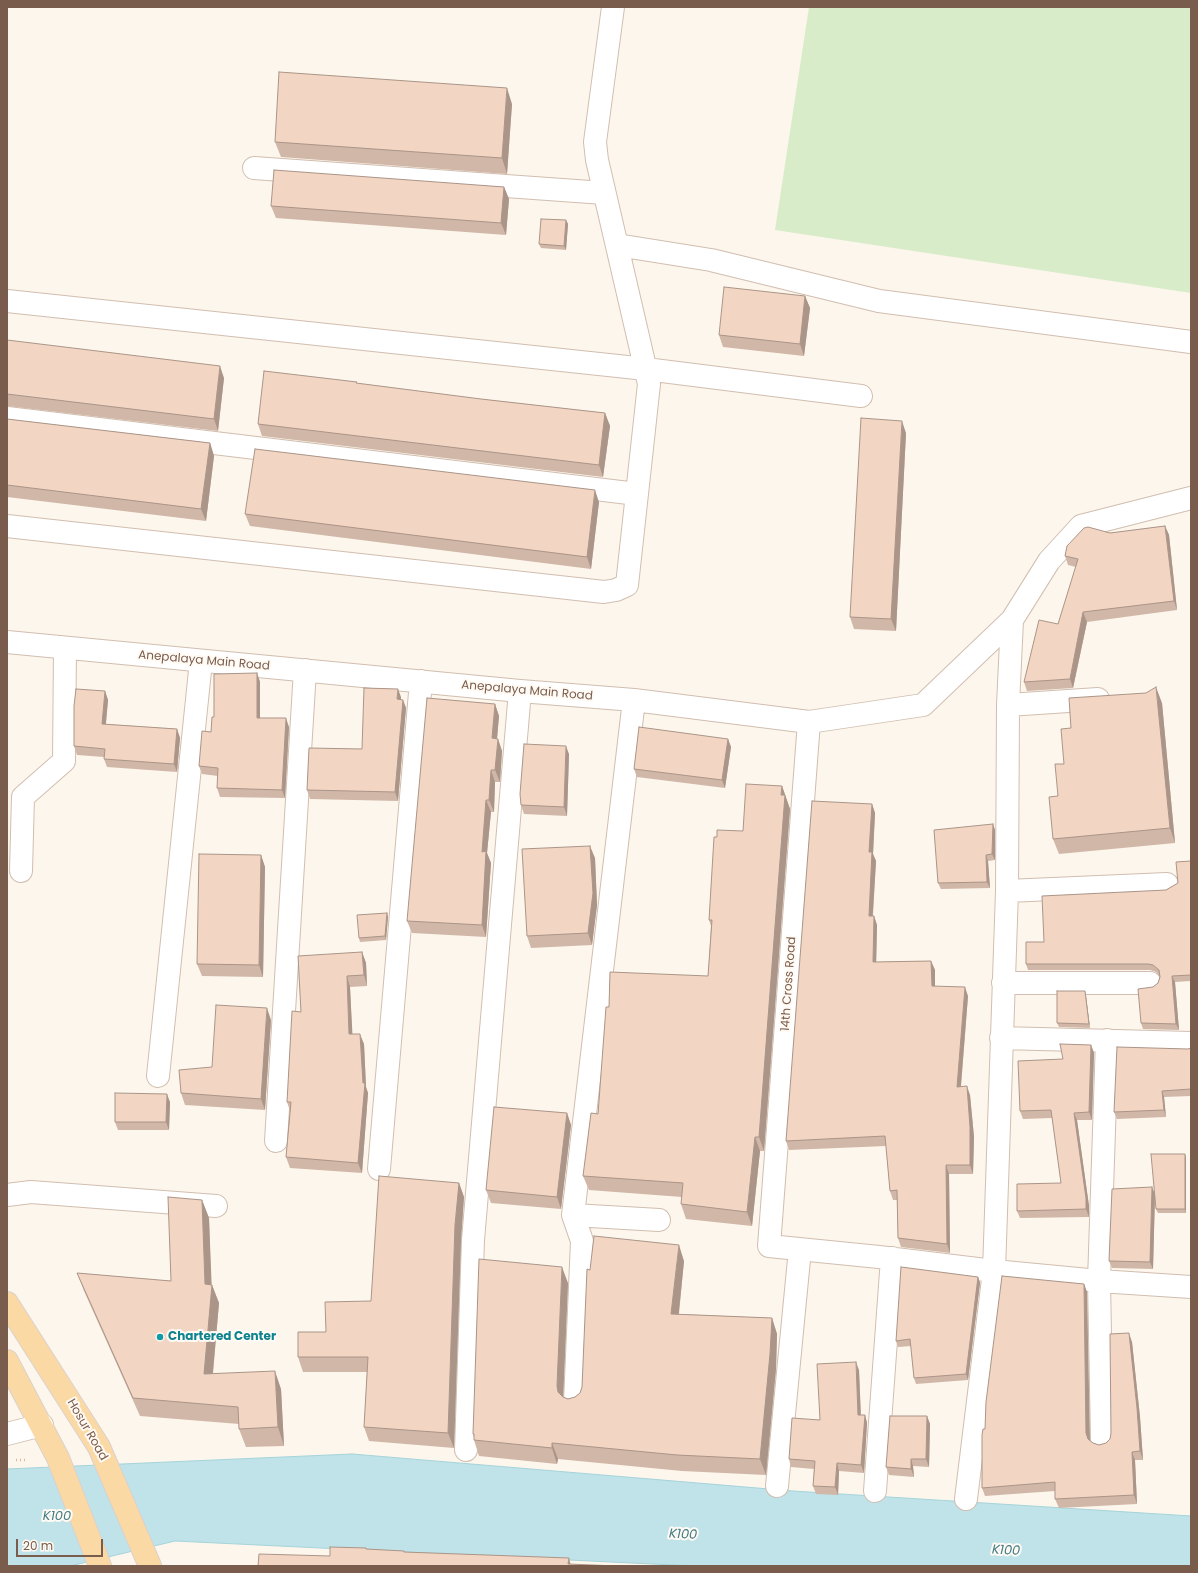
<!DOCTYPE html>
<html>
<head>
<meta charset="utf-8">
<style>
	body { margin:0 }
	#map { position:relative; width:1198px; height:1573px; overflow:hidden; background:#fdf6ec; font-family:Poppins,sans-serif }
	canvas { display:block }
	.frame { position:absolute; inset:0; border:8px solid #7a5c4d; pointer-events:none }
	.scale { position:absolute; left:16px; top:1539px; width:87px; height:18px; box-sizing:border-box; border:2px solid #7a5c4d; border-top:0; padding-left:5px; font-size:12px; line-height:14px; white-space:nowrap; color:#7a5c4d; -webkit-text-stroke:3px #fffaf3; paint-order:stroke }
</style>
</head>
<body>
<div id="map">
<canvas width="1198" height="1573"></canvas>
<div class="frame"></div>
<div class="scale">20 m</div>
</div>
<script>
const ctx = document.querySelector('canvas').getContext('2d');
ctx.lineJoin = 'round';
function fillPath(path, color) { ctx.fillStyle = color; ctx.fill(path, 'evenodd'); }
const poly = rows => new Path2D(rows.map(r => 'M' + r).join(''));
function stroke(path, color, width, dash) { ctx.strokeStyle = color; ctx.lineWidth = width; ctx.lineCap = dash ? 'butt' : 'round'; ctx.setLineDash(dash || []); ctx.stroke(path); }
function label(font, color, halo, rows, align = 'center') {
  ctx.font = font + ' Poppins,sans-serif'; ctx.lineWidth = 4; ctx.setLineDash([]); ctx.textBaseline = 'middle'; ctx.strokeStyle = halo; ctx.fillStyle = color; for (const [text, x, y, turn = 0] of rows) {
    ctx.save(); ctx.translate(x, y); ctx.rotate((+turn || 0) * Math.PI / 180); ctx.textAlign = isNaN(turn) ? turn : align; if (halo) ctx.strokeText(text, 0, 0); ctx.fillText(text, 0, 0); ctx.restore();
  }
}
fillPath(poly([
	[809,7,1191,7,1191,293,775,230]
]), '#d8ecc9');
const water = poly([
	[352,1454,793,1491,1191,1516,1191,1566,694,1566,175,1541,70,1566,7,1566,7,1469,352,1454]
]);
fillPath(water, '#bfe3e8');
stroke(water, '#a5d3da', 1);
const minor = poly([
	[254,168,604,193],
	[617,245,711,260,879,301,1191,342],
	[7,301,646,369,861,396],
	[7,418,637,494],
	[7,526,604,592,616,590,627,585,649,384,597,160,595,142,613,7],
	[7,642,520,691,634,700,809,722,923,705,1012,620,1049,561,1081,526,1191,498],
	[1008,705,1098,699],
	[809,722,769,1246,879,1257,994,1271,1099,1281,1191,1287],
	[21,871,23,797,64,761,65,648],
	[1007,891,1167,884],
	[1003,983,1150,983],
	[1001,1038,1191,1043],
	[158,1076,201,661],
	[276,1141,305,670],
	[379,1169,421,681],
	[7,1195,31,1192,216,1206],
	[573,1215,659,1220],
	[575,1402,582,1241,573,1215,634,700],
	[7,1434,42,1425],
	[1102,1441,1099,1281,1107,1040],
	[466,1450,473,1240,520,691],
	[777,1486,800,1249],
	[875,1491,892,1258],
	[966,1499,994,1271,1007,891,1008,705,1012,620]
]);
const major = poly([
	[7,1303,99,1447,150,1566],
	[7,1361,58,1458,100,1566]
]);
stroke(minor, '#d1beb0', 24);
stroke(major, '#dad1cd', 24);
stroke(poly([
	[16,1460,28,1460]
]), '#d9b8a5', 2.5, [1, 3]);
stroke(minor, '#fff', 22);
stroke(major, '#fbd9a5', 22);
fillPath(poly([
	[512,104,507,174,281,157,275,142],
	[504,187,509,199,506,235,276,218,271,206],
	[566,220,568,224,566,250,541,248,539,244],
	[805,296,810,308,804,356,723,347,719,335],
	[7,340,224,378,218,431,7,406],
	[481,399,605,413,610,426,603,477,262,436,258,424],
	[7,419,210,443,214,456,206,521,7,497],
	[906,433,896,631,854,629,850,617],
	[599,502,591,569,250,526,245,514],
	[1165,526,1169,535,1177,610,1087,622,1073,688,1027,691,1024,682,1058,624,1076,567,1068,565,1065,556,1110,533],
	[257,673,260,682,260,718,289,727,285,798,220,797,217,788,218,776,202,774,199,766,211,732,214,717],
	[105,691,108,700,106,724,177,729,180,738,177,772,107,767,104,759,104,757,77,755,74,746],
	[401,697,401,700,403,700,406,708,398,801,310,799,307,790,362,749],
	[1162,703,1175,843,1059,854,1053,839,1058,796,1064,764,1071,728],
	[495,704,499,716,497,739,498,739,502,751,500,782,495,782,494,812,491,812,487,853,491,863,486,937,412,933,407,921],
	[728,739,731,747,725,788,637,777,634,769],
	[569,754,567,816,524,814,521,805],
	[782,786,790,809,764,1151,760,1151,752,1226,686,1219,681,1204,682,1197,589,1190,583,1176,598,1114,609,1007,708,976,711,926,709,920,717,837,743,831],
	[872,804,875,813,873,854,876,861,873,916,874,916,877,925,876,962,931,961,935,970,935,986,968,996,961,1087,970,1095,974,1137,973,1174,949,1174,950,1253,901,1247,898,1238,897,1200,893,1200,890,1191,886,1146,789,1150,786,1141],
	[993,824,995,830,995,860,988,861,990,888,941,889,938,883],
	[261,855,265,867,263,977,202,976,197,964],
	[595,858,597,905,592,945,531,948,527,936],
	[1191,861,1191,981,1175,982,1179,1030,1143,1029,1141,1023,1153,987,1158,983,1160,977,1156,972,1150,970,1028,970,1026,964,1044,942,1166,890,1178,883],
	[387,913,388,917,386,940,360,942,359,938],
	[362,952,366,963,367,986,350,987,352,1034,364,1044,366,1087,368,1093,362,1173,290,1168,286,1157,290,1111,287,1102,301,1012],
	[1085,991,1086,996,1090,1028,1059,1027,1057,1023],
	[271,1020,265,1110,185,1105,181,1093,212,1067],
	[1091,1045,1094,1053,1092,1120,1077,1120,1089,1206,1089,1217,1020,1218,1017,1211,1061,1183,1052,1118,1023,1119,1020,1111,1063,1059],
	[1191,1048,1191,1096,1164,1097,1166,1117,1117,1119,1114,1112,1188,1049],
	[170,1102,169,1130,118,1130,115,1122],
	[567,1113,571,1125,561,1209,491,1203,486,1190],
	[1185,1154,1186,1158,1186,1213,1158,1213,1156,1209,1155,1195,1153,1269,1112,1268,1109,1261,1155,1193],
	[459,1183,464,1197,461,1240,454,1448,369,1441,364,1427,367,1372,303,1372,298,1357,326,1332,371,1301],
	[202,1200,209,1218,211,1285,212,1285,219,1303,213,1374,281,1389,284,1446,246,1447,239,1429,239,1424,140,1416,84,1291,77,1273,171,1281],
	[684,1261,679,1314,772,1318,777,1334,776,1369,766,1475,682,1471,558,1459,557,1464,479,1456,474,1440,474,1437,473,1434,568,1283,563,1397,568,1399,575,1397,580,1393,582,1387,590,1270],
	[978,1277,980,1283,968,1380,916,1384,914,1378,911,1346,898,1347,896,1341],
	[1084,1284,1087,1292,1089,1440,1093,1443,1099,1445,1106,1443,1110,1439,1132,1342,1140,1417,1143,1460,1135,1460,1137,1504,1059,1508,1055,1499,1055,1491,985,1496,982,1488,985,1429],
	[859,1370,861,1415,865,1415,867,1423,864,1473,839,1471,838,1495,816,1494,813,1486,814,1469,791,1467,789,1459,820,1420],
	[927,1416,930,1424,929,1467,913,1466,914,1477,889,1475,886,1467]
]), '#d1b7a8');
fillPath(poly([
	[507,88,512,104,507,174,502,158],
	[504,187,509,199,506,235,501,223],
	[566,220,568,224,566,250,564,246],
	[805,296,810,308,804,356,800,344],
	[220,366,224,378,218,431,214,419],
	[605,413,610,426,603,477,599,465],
	[902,421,906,433,896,631,891,619],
	[210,443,214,456,206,521,201,509],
	[595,490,599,502,591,569,587,557],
	[1165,526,1169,535,1177,610,1174,601],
	[1083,612,1087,622,1073,688,1070,679],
	[257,673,260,682,260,726,257,718],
	[1156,687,1162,703,1175,843,1170,828],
	[398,689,401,697,400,708,397,699],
	[105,691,108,700,105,732,102,724],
	[403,700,406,708,398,801,395,792],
	[495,704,499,716,496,750,492,738],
	[286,718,289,727,285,798,282,790],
	[177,729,180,738,177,772,174,764],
	[498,739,502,751,500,782,495,770],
	[728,739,731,747,725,788,722,780],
	[566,746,569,754,567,816,564,807],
	[491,770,495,782,494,812,489,800],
	[782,786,790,809,764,1151,759,1137],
	[486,800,491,812,487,853,491,863,486,937,482,925,482,852],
	[872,804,875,813,873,854,876,861,872,925,869,916,869,852],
	[993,824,995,830,995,860,992,854],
	[590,846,595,858,597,905,592,945,588,933],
	[261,855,265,867,263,977,259,965],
	[986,855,988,861,990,888,987,882],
	[387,913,388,917,386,940,385,936],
	[874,916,877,925,876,971,873,962],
	[362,952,366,963,367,986,364,975],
	[931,961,935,970,935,995,932,986],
	[347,976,350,987,353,1045,349,1034],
	[1172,976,1175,982,1179,1030,1176,1024],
	[965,987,968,996,960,1096,957,1087],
	[1085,991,1086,996,1090,1028,1089,1024],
	[267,1008,271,1020,265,1110,261,1099],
	[360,1034,364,1044,366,1087,368,1093,362,1173,358,1163,363,1083],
	[1091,1045,1094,1053,1092,1120,1089,1112],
	[967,1086,970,1095,974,1137,973,1174,970,1165],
	[1162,1091,1164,1097,1166,1117,1164,1110],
	[167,1094,170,1102,169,1130,166,1122],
	[567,1113,571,1125,561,1209,557,1197],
	[1074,1113,1077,1120,1089,1206,1089,1217,1086,1209],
	[755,1137,760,1151,752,1226,747,1212],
	[1185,1154,1186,1158,1186,1213,1185,1209],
	[946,1165,949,1174,950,1253,947,1244],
	[459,1183,464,1197,461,1240,454,1448,448,1433,455,1225],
	[1152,1187,1155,1194,1153,1269,1150,1262],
	[202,1200,209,1218,212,1294,212,1285,219,1303,211,1393,204,1374,205,1284],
	[679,1245,684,1261,677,1330,671,1314],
	[562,1267,568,1283,563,1401,558,1392,557,1386],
	[978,1277,980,1283,968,1380,966,1374],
	[1084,1284,1087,1292,1090,1441,1092,1448,1086,1433],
	[772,1318,777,1334,776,1369,766,1475,760,1459],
	[1129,1333,1132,1342,1140,1417,1143,1460,1140,1451],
	[856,1362,859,1370,861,1423,858,1415],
	[275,1371,281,1389,284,1446,278,1427],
	[865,1415,867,1423,864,1473,861,1465],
	[927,1416,930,1424,929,1467,926,1459],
	[552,1443,558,1459,557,1464,552,1448],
	[1132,1452,1135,1460,1137,1504,1134,1495],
	[911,1459,913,1466,914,1477,911,1469],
	[837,1463,839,1471,838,1495,835,1487],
	[569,1558,571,1566,568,1564]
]), '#aa9588');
const building = poly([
	[279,72,507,88,502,158,275,142,279,72],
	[274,170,504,187,501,223,271,206,274,170],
	[541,219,566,220,564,246,539,244,541,219],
	[724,287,805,296,800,344,719,335,724,287],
	[7,340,220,366,214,419,7,394,7,340],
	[264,371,357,382,356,383,481,399,605,413,599,465,258,424,264,371],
	[861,418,902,421,891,619,850,617,861,418],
	[7,419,210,443,201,509,7,485,7,419],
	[255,449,595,490,587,557,245,514,255,449],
	[1165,526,1174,601,1083,612,1070,679,1024,682,1039,620,1058,624,1078,559,1065,556,1067,546,1084,528,1088,527,1110,533,1165,526],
	[257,673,257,718,286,718,282,790,217,788,218,768,199,766,202,731,211,732,212,717,214,717,214,674,257,673],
	[1156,687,1170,828,1053,839,1049,797,1058,796,1055,764,1064,764,1061,729,1071,728,1069,698,1146,693,1156,687],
	[364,688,398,689,397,699,403,700,395,792,307,790,309,748,362,749,364,688],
	[76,689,105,691,102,724,177,729,174,764,104,759,105,749,74,746,74,706,76,689],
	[427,698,495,704,492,738,498,739,495,770,491,770,489,800,486,800,482,852,486,851,482,925,407,921,427,698],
	[639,727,728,739,722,780,634,769,639,727],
	[524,744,566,746,564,807,521,805,520,794,524,744],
	[746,784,782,786,781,795,785,795,759,1137,755,1137,747,1212,681,1204,683,1183,583,1176,591,1113,598,1114,606,1007,609,1007,610,972,708,976,712,920,709,920,714,837,717,837,717,830,743,831,746,784],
	[812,801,872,804,869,852,872,852,869,916,874,916,873,962,931,961,932,986,965,987,957,1087,967,1086,970,1127,970,1165,946,1165,947,1244,898,1238,897,1190,890,1191,885,1136,786,1141,812,801],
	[993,824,992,854,986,855,987,882,938,883,934,830,993,824],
	[590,846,593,893,588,933,527,936,522,849,590,846],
	[199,854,261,855,259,965,197,964,199,854],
	[1191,861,1191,975,1172,976,1176,1024,1141,1023,1138,989,1153,987,1158,983,1160,977,1159,970,1153,965,1148,964,1026,964,1026,942,1044,942,1042,896,1166,890,1178,883,1176,862,1191,861],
	[387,913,385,936,359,938,357,915,387,913],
	[362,952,364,975,347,976,349,1034,360,1034,363,1083,365,1083,358,1163,286,1157,291,1102,287,1102,292,1011,301,1012,298,956,362,952],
	[1057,991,1085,991,1089,1024,1057,1023,1057,991],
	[216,1005,267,1008,261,1099,181,1093,179,1070,212,1067,216,1005],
	[1060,1044,1091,1045,1089,1112,1074,1113,1086,1198,1086,1209,1017,1211,1017,1184,1061,1183,1051,1110,1020,1111,1018,1061,1063,1059,1060,1044],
	[1117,1047,1188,1049,1191,1048,1191,1089,1162,1091,1164,1110,1114,1112,1117,1047],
	[115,1093,167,1094,166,1122,115,1122,115,1093],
	[494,1107,567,1113,557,1197,486,1190,494,1107],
	[1151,1154,1185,1154,1185,1209,1156,1209,1151,1154],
	[379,1176,459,1183,455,1225,448,1433,364,1427,368,1357,298,1357,298,1332,326,1332,325,1302,371,1301,379,1176],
	[1152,1187,1150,1262,1109,1261,1112,1189,1152,1187],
	[168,1197,202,1200,205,1284,212,1285,204,1374,275,1371,278,1427,239,1429,238,1407,133,1398,77,1273,171,1281,168,1197],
	[594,1236,679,1245,671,1314,772,1318,770,1354,760,1459,677,1455,552,1443,552,1448,474,1440,474,1434,473,1434,479,1259,562,1267,557,1386,558,1392,563,1397,568,1399,575,1397,580,1393,582,1387,587,1269,590,1270,594,1236],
	[901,1267,978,1277,966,1374,914,1378,910,1339,896,1341,901,1267],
	[1002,1276,1084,1284,1086,1433,1088,1439,1093,1443,1099,1445,1106,1443,1110,1439,1111,1433,1110,1334,1129,1333,1137,1408,1140,1451,1132,1452,1134,1495,1055,1499,1055,1482,982,1488,982,1435,983,1429,985,1429,986,1402,1002,1276],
	[856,1362,858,1415,865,1415,861,1465,837,1463,835,1487,813,1486,815,1461,789,1459,792,1418,820,1420,817,1364,856,1362],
	[890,1416,927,1416,926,1459,911,1459,911,1469,886,1467,890,1416],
	[330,1547,366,1548,366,1549,404,1551,404,1552,569,1558,568,1564,617,1566,258,1566,259,1554,330,1556,330,1547]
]);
fillPath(building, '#f3d5c3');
stroke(building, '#aa9588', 1);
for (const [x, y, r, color] of [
	[160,1337,4,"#0f9aa8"]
]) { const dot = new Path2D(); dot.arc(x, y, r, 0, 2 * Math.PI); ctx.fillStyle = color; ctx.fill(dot); stroke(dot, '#fffaf3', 1.5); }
label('12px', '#7a5c4d', '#fffaf3', [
	["Anepalaya Main Road",204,661,5],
	["Anepalaya Main Road",527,691,5],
	["14th Cross Road",789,984,-86],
	["Hosur Road",87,1430,60]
]);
label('bold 12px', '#0d838f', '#fffaf3', [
	["Chartered Center",168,1337]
], 'left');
label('italic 13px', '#437c86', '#fffaf3', [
	["K100",57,1517],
	["K100",683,1535,3],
	["K100",1006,1551,3]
]);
</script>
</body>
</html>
